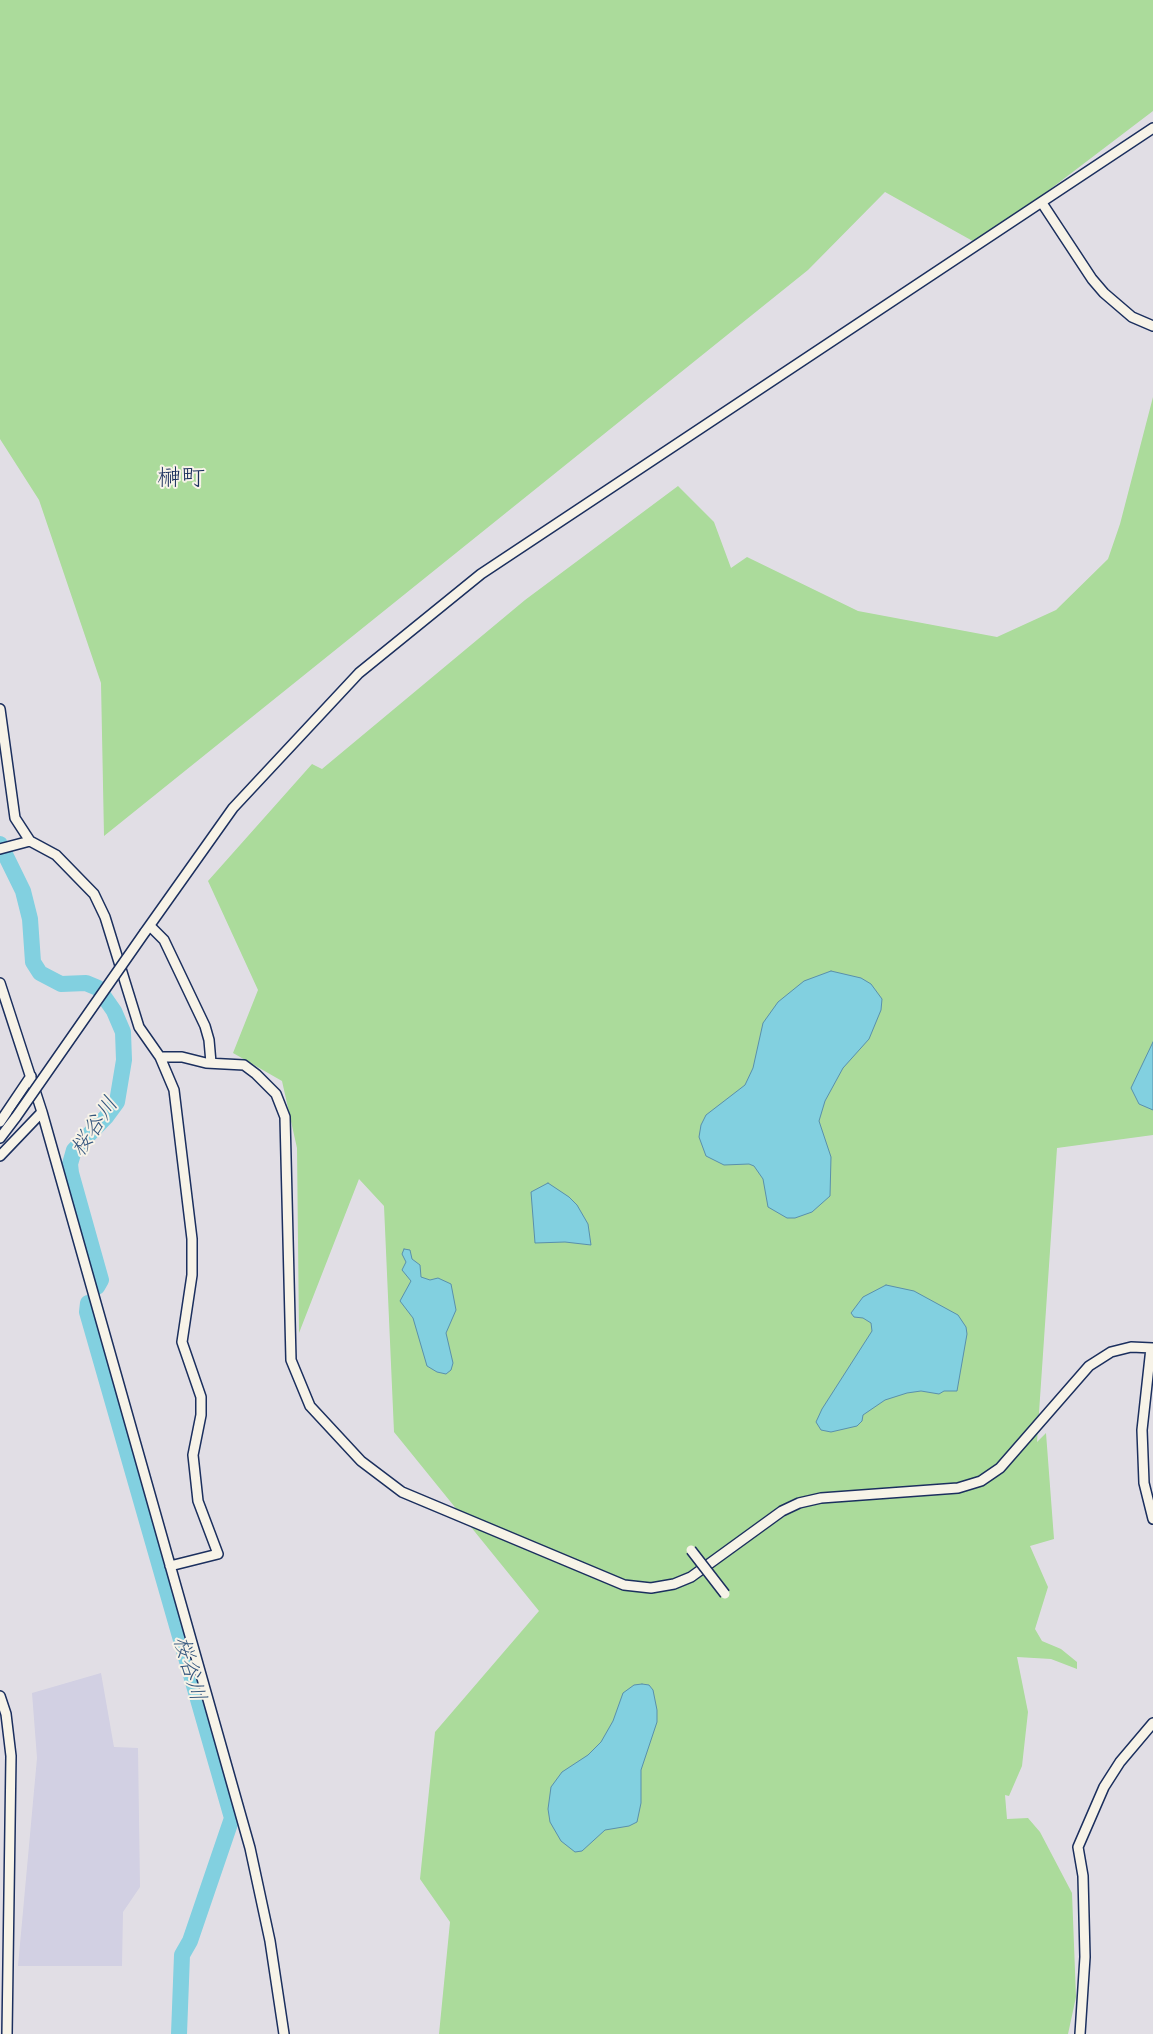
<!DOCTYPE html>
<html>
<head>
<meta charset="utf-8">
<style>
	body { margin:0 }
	canvas { display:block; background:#e1dee5 }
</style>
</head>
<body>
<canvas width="1153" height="2034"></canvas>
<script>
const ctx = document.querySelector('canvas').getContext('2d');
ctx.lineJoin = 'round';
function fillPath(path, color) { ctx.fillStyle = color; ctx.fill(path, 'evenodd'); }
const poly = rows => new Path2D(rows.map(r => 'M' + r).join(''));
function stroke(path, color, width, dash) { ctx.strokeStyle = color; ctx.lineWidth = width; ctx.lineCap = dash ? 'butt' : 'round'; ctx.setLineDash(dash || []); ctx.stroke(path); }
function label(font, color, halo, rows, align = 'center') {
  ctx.font = font + ' Caveat,"Klee One",sans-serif'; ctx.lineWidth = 4; ctx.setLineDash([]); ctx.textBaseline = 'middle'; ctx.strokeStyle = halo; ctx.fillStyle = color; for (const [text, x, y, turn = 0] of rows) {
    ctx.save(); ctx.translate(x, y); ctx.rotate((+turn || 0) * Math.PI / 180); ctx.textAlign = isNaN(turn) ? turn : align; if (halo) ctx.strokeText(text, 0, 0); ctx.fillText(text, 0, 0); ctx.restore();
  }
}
fillPath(poly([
	[101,1673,114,1747,138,1748,140,1887,123,1912,122,1966,18,1966,37,1758,32,1693]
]), '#d2d0e3');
fillPath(poly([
	[0,0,1153,0,1153,111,978,244,885,192,808,270,104,836,101,683,39,500,0,439],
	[1153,397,1153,1135,1057,1148,1037,1442,1046,1433,1054,1539,1030,1546,1048,1587,1035,1629,1042,1641,1061,1649,1077,1662,1077,1669,1051,1659,1017,1657,1028,1712,1022,1766,1009,1796,1005,1795,1007,1819,1028,1818,1040,1832,1072,1893,1076,1997,1068,2034,439,2034,450,1922,420,1879,435,1732,539,1611,394,1432,384,1206,359,1179,299,1333,297,1148,282,1081,233,1053,258,990,208,881,312,764,322,769,525,600,678,486,714,522,731,568,747,557,858,611,997,637,1056,610,1108,559,1120,524]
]), '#abdb9b');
const water = poly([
	[831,971,861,978,871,984,882,999,881,1010,869,1039,843,1068,825,1101,819,1121,831,1157,830,1196,812,1212,795,1218,787,1218,768,1207,763,1179,754,1166,749,1164,724,1165,706,1156,699,1137,701,1125,706,1115,745,1085,753,1068,763,1023,778,1002,804,981,831,971],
	[1153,1042,1153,1110,1139,1104,1131,1088,1153,1042],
	[548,1183,569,1197,577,1205,588,1224,591,1245,565,1242,535,1243,531,1192,548,1183],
	[404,1249,410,1250,412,1259,420,1265,421,1277,430,1280,438,1278,451,1284,456,1310,446,1333,453,1363,451,1370,446,1374,437,1372,427,1366,413,1318,400,1301,411,1281,402,1270,406,1262,402,1254,404,1249],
	[886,1285,914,1291,958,1315,966,1327,967,1334,957,1391,944,1391,939,1394,921,1391,907,1393,885,1400,863,1415,862,1421,857,1426,831,1432,821,1430,816,1422,822,1409,872,1331,871,1323,863,1318,854,1317,851,1313,863,1297,886,1285],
	[642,1684,649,1685,653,1690,657,1710,657,1722,641,1770,641,1803,637,1822,629,1826,605,1830,582,1851,575,1852,561,1841,550,1822,548,1809,551,1787,562,1772,588,1755,601,1742,613,1721,623,1693,634,1685,642,1684]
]);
fillPath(water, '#82d0e0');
stroke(water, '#5990ac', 1);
stroke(poly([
	[0,844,23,891,30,919,33,962,40,973,61,984,86,983,98,988,114,1011,123,1032,124,1060,117,1102,106,1117,74,1150,70,1164,71,1173,101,1280,97,1287],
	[88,1303,87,1312,232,1818,190,1941,182,1955,179,2034]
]), '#82d0e0', 16);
const minor = poly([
	[1042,203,1092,279,1104,293,1132,317,1153,326],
	[0,709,15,818,30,841,56,855,94,894,105,917,139,1027,160,1057,174,1090,192,1239,192,1275,182,1342,201,1397,201,1415,193,1455,198,1501,218,1554,170,1566],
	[0,849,30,841],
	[150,926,164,940,205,1026,209,1040,211,1063],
	[145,932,233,808,359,673,481,574,1153,128],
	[0,983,42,1112,250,1848,270,1941,284,2034],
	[160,1057,182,1057,206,1063,244,1065,256,1074,276,1094,285,1117,291,1360,310,1406,361,1461,402,1492,624,1585,651,1588,674,1584,691,1577,782,1511,799,1503,821,1498,958,1488,981,1481,1000,1468,1089,1366,1111,1352,1131,1347,1153,1348],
	[0,1122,31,1076],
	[0,1138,16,1117],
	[0,1156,42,1112],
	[1151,1348,1142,1430,1144,1483,1153,1519],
	[0,1696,6,1714,11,1756,7,2034],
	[1080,2034,1085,1957,1083,1876,1078,1847,1104,1787,1120,1762,1153,1723]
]);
stroke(minor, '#1b2f5e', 12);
stroke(minor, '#f7f3e8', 9);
const minorBridge = poly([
	[16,1117,145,932],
	[691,1550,725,1594]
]);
stroke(minorBridge, '#1b2f5e', 12, []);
stroke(minorBridge, '#f7f3e8', 9);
label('italic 22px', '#35577e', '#f7f3e8', [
	["桜谷川",95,1127,-56],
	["桜谷川",189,1669,74]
]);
label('24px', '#1b2f5e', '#f7f3e8', [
	["榊町",181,479]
]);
</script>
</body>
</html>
